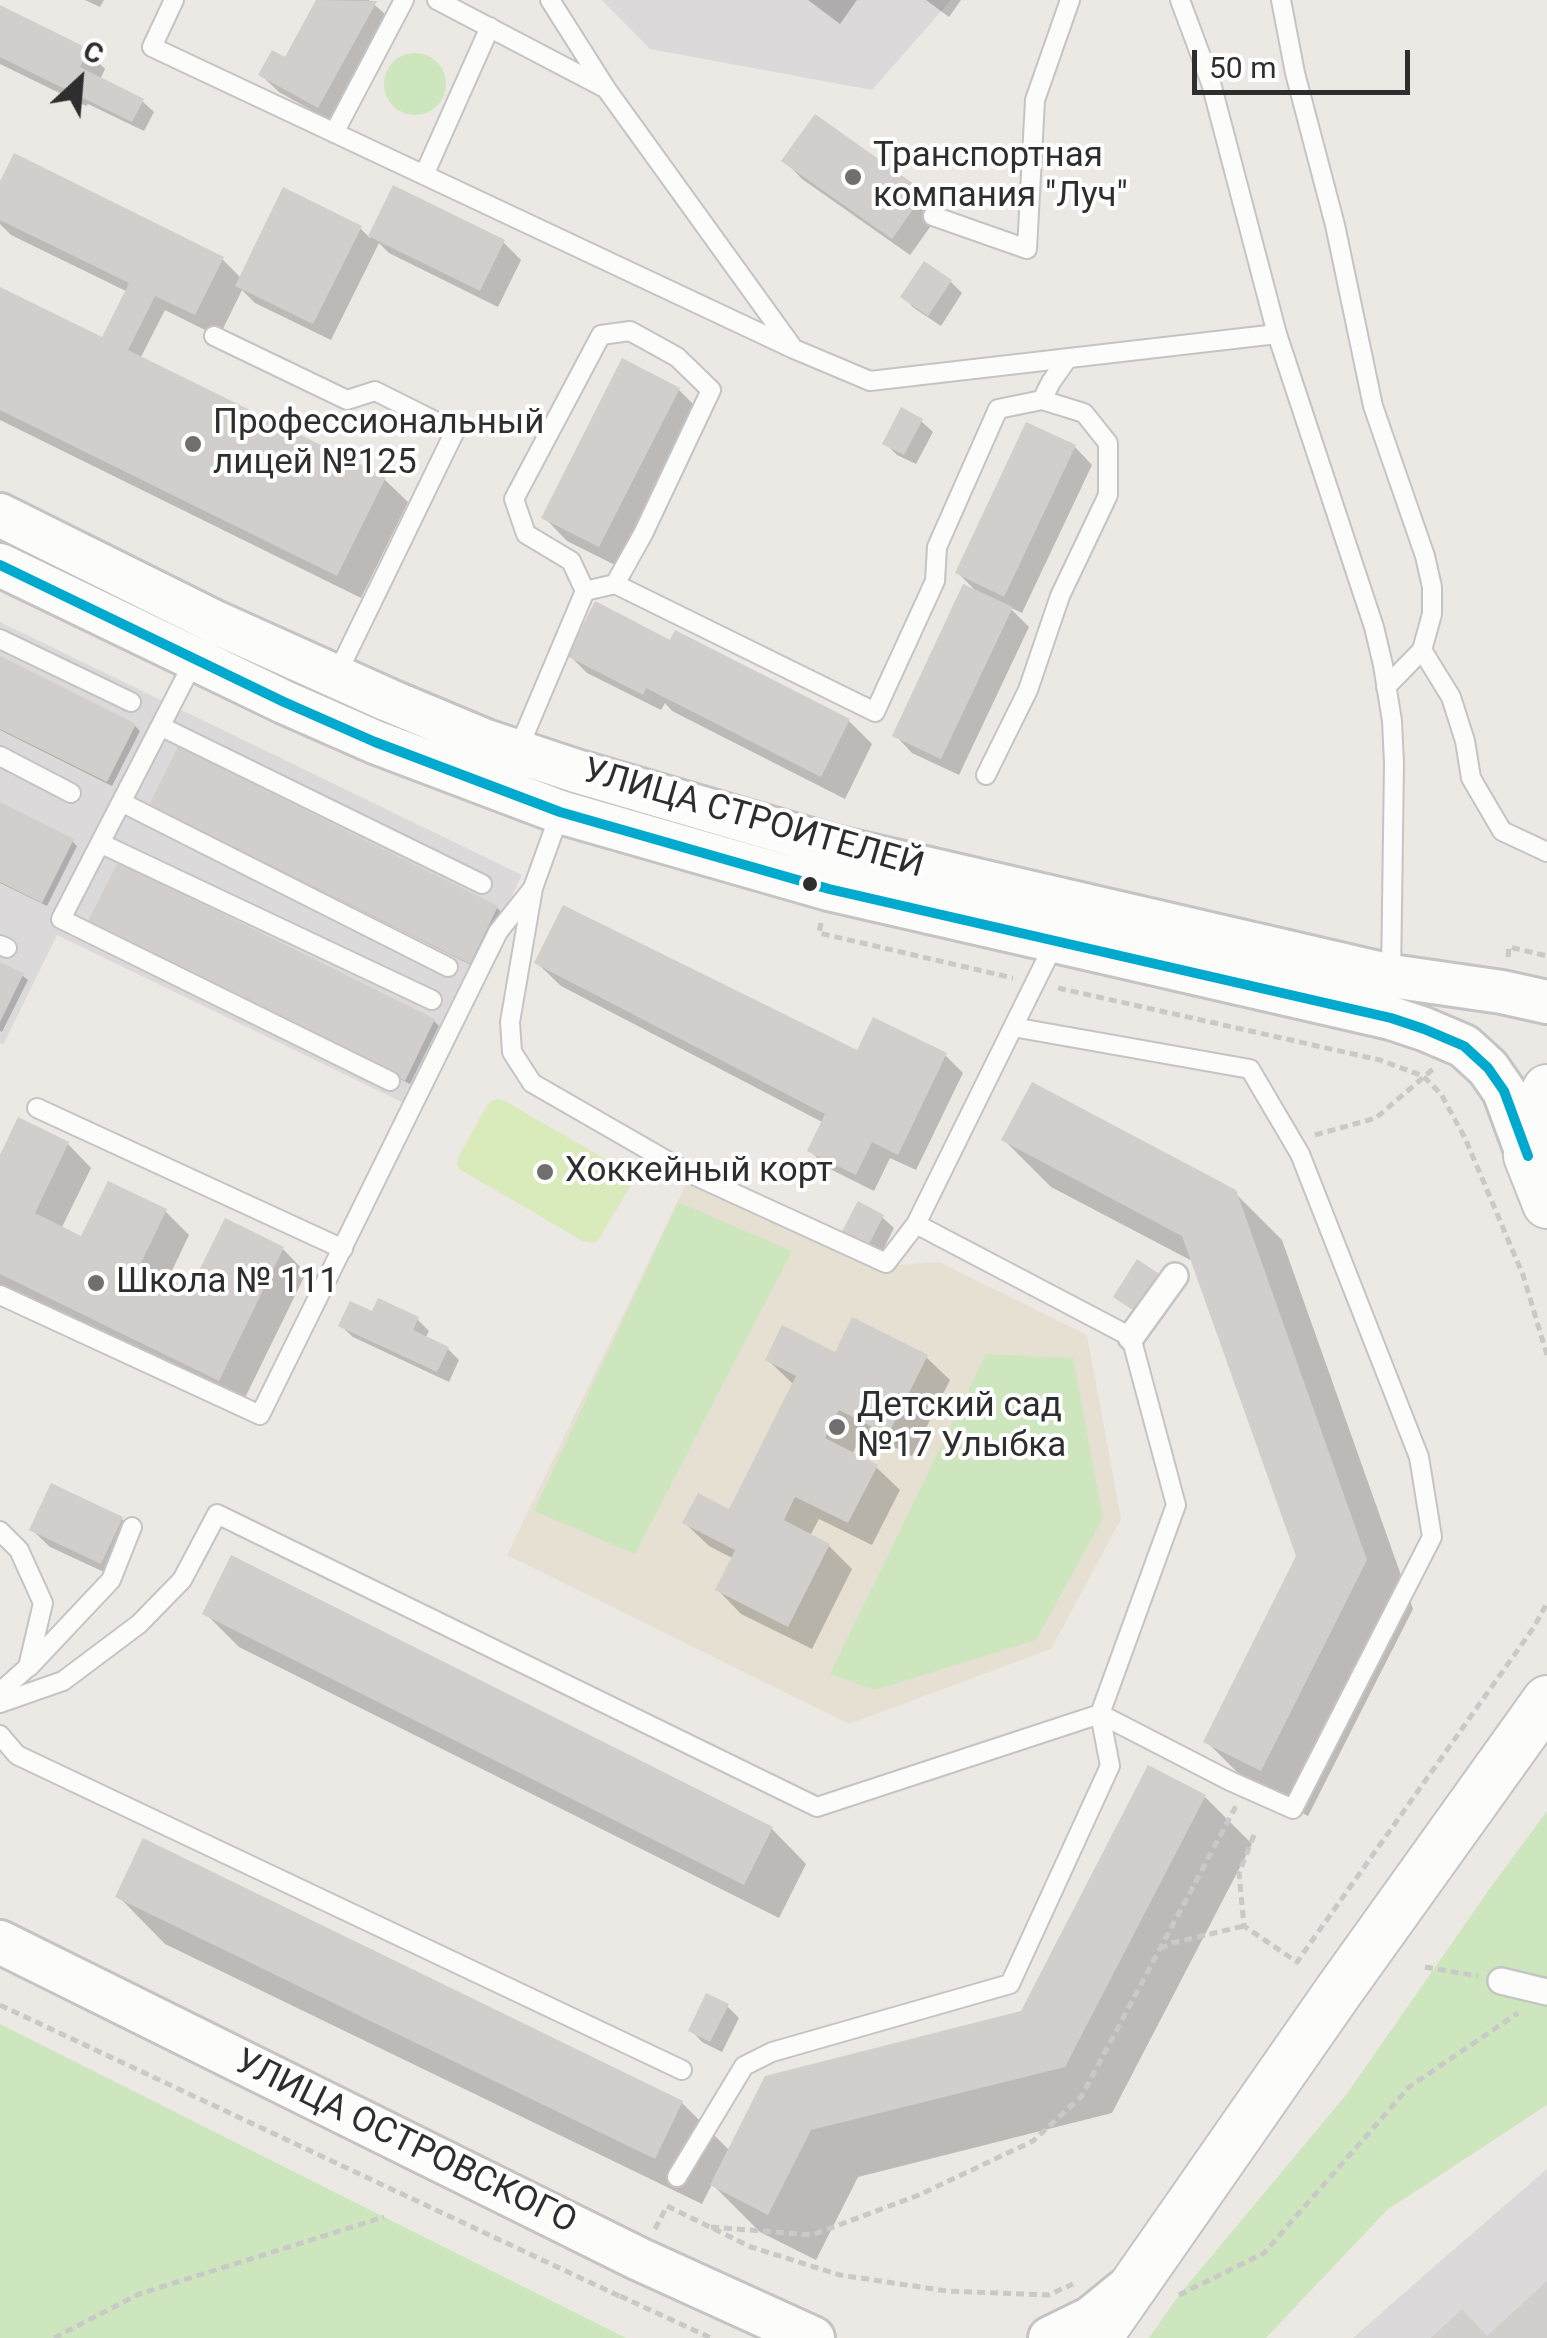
<!DOCTYPE html>
<html>
<head>
<meta charset="utf-8">
<style>
	body { margin:0 }
	#map { position:relative; width:1547px; height:2338px; overflow:hidden; background:#ece8e4; font-family:Roboto,sans-serif }
	canvas { display:block }
	.north { position:absolute; left:30px; top:30px; width:100px; height:100px; -webkit-text-stroke:8px #fff; paint-order:stroke; rotate:26deg; font-size:28px; font-weight:700; line-height:40px; text-align:center; color:#2e2e2e }
	.north::after { content:''; display:block; margin:auto; width:35px; height:45px; background:#2e2e2e; clip-path:polygon(50% 0,100% 100%,50% 72%,0 100%) }
	.scale { position:absolute; left:1192px; top:50px; width:218px; height:45px; box-sizing:border-box; border:5px solid #2e2e2e; border-top:0; padding-left:12px; font-size:30px; line-height:35px; white-space:nowrap; color:#2e2e2e; -webkit-text-stroke:8px #fff; paint-order:stroke }
</style>
</head>
<body>
<div id="map">
<canvas width="1547" height="2338"></canvas>
<div class="north">С</div>
<div class="scale">50 m</div>
</div>
<script>
const ctx = document.querySelector('canvas').getContext('2d');
ctx.lineJoin = 'round';
function fillPath(path, color) { ctx.fillStyle = color; ctx.fill(path, 'evenodd'); }
const poly = rows => new Path2D(rows.map(r => 'M' + r).join(''));
function stroke(path, color, width, dash) { ctx.strokeStyle = color; ctx.lineWidth = width; ctx.lineCap = dash ? 'butt' : 'round'; ctx.setLineDash(dash || []); ctx.stroke(path); }
function label(font, color, halo, rows, align = 'center') {
  ctx.font = font + ' Roboto,sans-serif'; ctx.lineWidth = 8; ctx.setLineDash([]); ctx.textBaseline = 'middle'; ctx.strokeStyle = halo; ctx.fillStyle = color; for (const [text, x, y, turn = 0] of rows) {
    ctx.save(); ctx.translate(x, y); ctx.rotate((+turn || 0) * Math.PI / 180); ctx.textAlign = isNaN(turn) ? turn : align; if (halo) ctx.strokeText(text, 0, 0); ctx.fillText(text, 0, 0); ctx.restore();
  }
}
fillPath(poly([
	[602,0,951,0,872,90,650,49],
	[0,622,522,875,410,1106,57,935,3,1045,0,1043],
	[1547,2169,1547,2338,1353,2338,1437,2264]
]), '#dcd9db');
fillPath(poly([
	[689,1178,885,1266,939,1262,1087,1335,1121,1519,1051,1649,849,1724,507,1555]
]), '#e6e0d3');
fillPath(poly([
	'384 84a31 31 0 1 1 62 0a31 31 0 1 1-62 0Z',
	[678,1202,792,1251,635,1554,534,1511],
	[986,1354,1073,1358,1103,1518,1036,1640,875,1690,830,1674],
	[1547,1811,1547,2105,1387,2210,1266,2338,1149,2338,1179,2295,1346,2095,1493,1884],
	[0,2024,384,2217,626,2338,0,2338]
]), '#cee6be');
fillPath(poly([
	[497,1099,505,1101,631,1174,631,1185,597,1242,591,1243,583,1241,459,1169,457,1163,459,1156,486,1107,491,1101]
]), '#d9eabb');
fillPath(poly([
	[85,0,104,0,100,7],
	[319,0,369,0,393,21,336,124,279,92,261,75,286,60],
	[808,0,857,0,840,24],
	[926,0,961,0,949,17],
	[0,8,87,51,105,69,100,80,142,101,154,112,144,131,88,104,86,106,0,64],
	[816,118,924,194,941,212,910,255,802,179,785,161],
	[0,187,222,259,241,278,360,228,370,238,394,188,504,243,521,260,498,307,389,253,379,243,331,340,255,303,242,290,219,337,165,310,140,359,384,479,408,502,361,598,0,420,0,290,113,345,128,292,11,235,0,224],
	[951,282,962,293,941,326,914,308,903,297],
	[679,390,702,413,623,569,567,541,544,517],
	[921,421,933,432,916,464,897,455,885,443],
	[1075,447,1092,465,1022,613,1009,607,1029,627,959,775,912,753,895,735,979,594,958,573],
	[671,643,849,721,872,744,845,799,672,711,665,703,661,710,587,673,570,656],
	[0,659,135,726,140,731,112,786,0,730],
	[0,805,72,841,77,846,47,906,0,883],
	[157,809,497,908,502,913,475,967],
	[95,928,434,1021,439,1026,410,1084],
	[537,963,858,1054,946,1056,963,1073,916,1170,890,1158,874,1191,828,1168,810,1151,824,1123,561,986],
	[0,964,23,976,28,980,2,1032,0,1031],
	[1004,1140,1234,1192,1282,1240,1413,1609,1308,1816,1253,1788,1206,1741,1299,1556,1194,1262,1051,1187],
	[68,1144,91,1168,61,1229,82,1239,166,1212,189,1235,167,1281,191,1293,283,1249,306,1273,243,1402,0,1284,0,1161],
	[882,1217,894,1228,879,1258,855,1245],
	[373,1314,417,1319,429,1331,425,1339,448,1349,459,1360,449,1382,353,1337,341,1326],
	[836,1355,926,1357,950,1380,912,1456,863,1432,852,1455,876,1467,900,1490,872,1545,819,1519,810,1536,829,1546,852,1569,812,1649,741,1614,718,1590,734,1559,709,1546,685,1523,730,1512,794,1385,768,1360],
	[122,1519,139,1536,119,1579,50,1547,32,1530],
	[205,1613,772,1829,806,1864,779,1918,239,1647],
	[1205,1797,1252,1844,1112,2113,858,2177,816,2260,760,2232,712,2184,702,2204,165,1944,118,1896,682,2103,730,2151,1022,2013],
	[727,2006,739,2018,722,2052,702,2042,691,2030]
]), '#0003');
fillPath(poly([
	[316,0,377,1,318,108,258,75,272,50,285,57],
	[0,5,89,49,80,67,144,99,132,122,0,57],
	[815,114,925,192,892,239,781,161],
	[14,153,224,257,195,315,155,296,128,350,386,477,337,576,0,410,0,287,102,337,129,283,0,220,0,181],
	[393,185,505,240,480,291,368,236],
	[283,187,362,226,313,324,235,286],
	[924,261,952,280,928,316,900,297],
	[622,358,680,388,599,547,541,518],
	[901,407,923,419,904,455,882,444],
	[1026,422,1076,445,1004,597,955,573],
	[963,584,1013,607,941,759,892,736],
	[595,601,670,640,675,630,850,719,821,777,646,688,643,695,567,656],
	[0,656,136,724,107,782,0,729],
	[178,747,498,906,470,964,149,805],
	[0,802,74,839,42,903,0,882],
	[118,862,435,1019,405,1081,87,923],
	[563,905,857,1050,873,1017,947,1053,898,1155,872,1142,856,1175,807,1151,825,1114,534,963],
	[0,962,24,973,0,1022],
	[1032,1082,1236,1190,1367,1560,1261,1771,1203,1742,1296,1556,1182,1236,1001,1140],
	[18,1117,69,1142,35,1213,81,1236,108,1181,167,1209,140,1265,190,1289,225,1218,284,1247,219,1381,0,1274,0,1155],
	[858,1201,884,1215,867,1248,840,1235],
	[1137,1259,1161,1275,1137,1313,1113,1297],
	[378,1298,419,1317,413,1330,449,1347,437,1372,338,1326,350,1301,372,1311],
	[852,1317,928,1355,888,1435,839,1410,825,1438,878,1465,848,1523,795,1497,784,1520,830,1544,788,1627,715,1590,735,1550,682,1523,698,1493,729,1509,796,1376,765,1360,782,1325,835,1352],
	[51,1483,123,1517,101,1564,29,1530],
	[231,1555,773,1827,744,1885,202,1614],
	[1148,1765,1206,1795,1065,2067,811,2130,768,2215,710,2185,765,2076,1021,2011],
	[143,1838,683,2101,655,2159,115,1897],
	[706,1993,729,2004,710,2042,688,2031],
	[1547,2281,1547,2338,1431,2338,1462,2309,1487,2336]
]), '#d1cecb');
const service = poly([
	[174,0,152,47,794,349,870,381,1277,334],
	[437,0,603,87],
	[550,0,607,90,791,345],
	[1180,0,1211,83,1277,334,1374,627,1383,665,1392,721,1394,763,1391,978],
	[1281,0,1295,73,1335,225,1373,406,1425,556,1432,587,1432,614,1422,650,1386,687],
	[334,133,404,0],
	[424,175,490,27],
	[933,216,1027,249,1035,100,1070,0],
	[214,336,347,400,375,391,455,431,336,676],
	[585,591,615,584,875,712,935,581,937,547,998,409,1042,400,1051,382,1068,358],
	[0,639,131,702],
	[1422,650,1451,697,1465,741,1471,778,1502,831,1547,852],
	[195,659,61,919,390,1081],
	[162,727,482,884],
	[517,752,585,591,571,561,526,534,514,499,601,335,630,331,677,357,711,390,643,534,615,584],
	[0,756,71,793],
	[986,775,1028,690,1060,596,1108,495,1108,443,1084,413,1042,400],
	[123,803,448,967],
	[560,813,533,888,510,1022,512,1052,532,1083,685,1171,886,1263,916,1224],
	[102,844,432,1000],
	[0,945,7,948],
	[1013,1027,1250,1069,1300,1154,1419,1457,1432,1537,1293,1809,1230,1781,1100,1714],
	[37,1108,343,1249],
	[0,1295,260,1415,498,932,533,888],
	[0,1531,19,1550,43,1603,28,1667,0,1692],
	[29,1667,111,1580,132,1527],
	[0,1703,63,1681,139,1624,182,1580,217,1514,817,1807,1100,1714,1176,1505,1131,1337,916,1224,1055,942],
	[0,1735,17,1755,682,2070],
	[677,2177,744,2066,772,2052,1010,1984,1110,1766,1100,1714]
]);
const pedestrian = poly([
	[1131,1337,1175,1276],
	[1501,1981,1547,1992]
]);
const tertiary = poly([
	[0,515,217,623,388,700,486,741,576,771,838,848,1391,976,1502,992,1547,1002],
	[0,565,284,702,375,742,560,812,829,889,1391,1018,1424,1029,1464,1046,1488,1068,1504,1091,1528,1156],
	[0,1942,639,2259,813,2338],
	[1050,2338,1091,2318,1124,2291]
]);
const secondary = poly([
	[1547,1089,1534,1114,1528,1136,1528,1156,1547,1204],
	[1097,2338,1338,1992,1547,1700]
]);
stroke(service, '#c5c4c5', 22);
stroke(pedestrian, '#c5c4c5', 30);
stroke(tertiary, '#c5c4c5', 48);
stroke(secondary, '#c5c4c5', 52);
stroke(poly([
	[821,923,819,933,1013,978],
	[1508,957,1509,947,1547,956],
	[1058,988,1380,1060,1423,1076,1441,1094,1465,1138,1523,1275,1547,1355],
	[1315,1135,1376,1118,1433,1069],
	[1254,1835,1239,1873,1244,1926,1297,1962,1534,1627,1547,1603],
	[1160,1949,1172,1943,1244,1926],
	[1425,1967,1478,1976],
	[0,2005,619,2296],
	[711,2227,812,2235,919,2195,1033,2141,1081,2097,1236,1806],
	[655,2229,667,2206,751,2247,840,2275,947,2291,1048,2295,1073,2284],
	[1179,2295,1264,2253,1409,2087,1518,2013],
	[620,2296,711,2338],
	[54,2338,139,2294,384,2217]
]), '#c9c9c8', 5, [8, 5]);
stroke(service, '#fcfcfb', 18);
stroke(pedestrian, '#fcfcfb', 25);
stroke(tertiary, '#fcfcfb', 42);
stroke(secondary, '#fcfcfb', 48);
stroke(poly([
	[0,565,284,702,375,742,560,812,829,889,1391,1018,1424,1029,1464,1046,1488,1068,1504,1091,1528,1156]
]), '#00a9ce', 10);
for (const [x, y, r, color] of [
	[853,177,10,"#706f6e"],
	[193,444,10,"#706f6e"],
	[810,884,9,"#2e2e2e"],
	[545,1172,10,"#706f6e"],
	[96,1283,10,"#706f6e"],
	[837,1427,10,"#706f6e"]
]) { const dot = new Path2D(); dot.arc(x, y, r, 0, 2 * Math.PI); ctx.fillStyle = color; ctx.fill(dot); stroke(dot, '#fff', 4); }
label('35px', '#2e2e2e', '#fff', [
	["Транспортная",873,157],
	["компания \"Луч\"",873,197],
	["Профессиональный",213,424],
	["лицей №125",213,464],
	["Хоккейный корт",565,1172],
	["Школа № 111",116,1283],
	["Детский сад",857,1407],
	["№17 Улыбка",857,1447]
], 'left');
label('35px', '#2e2e2e', '#fff', [
	["УЛИЦА СТРОИТЕЛЕЙ",753,820,16],
	["УЛИЦА ОСТРОВСКОГО",405,2143,26]
]);
</script>
</body>
</html>
